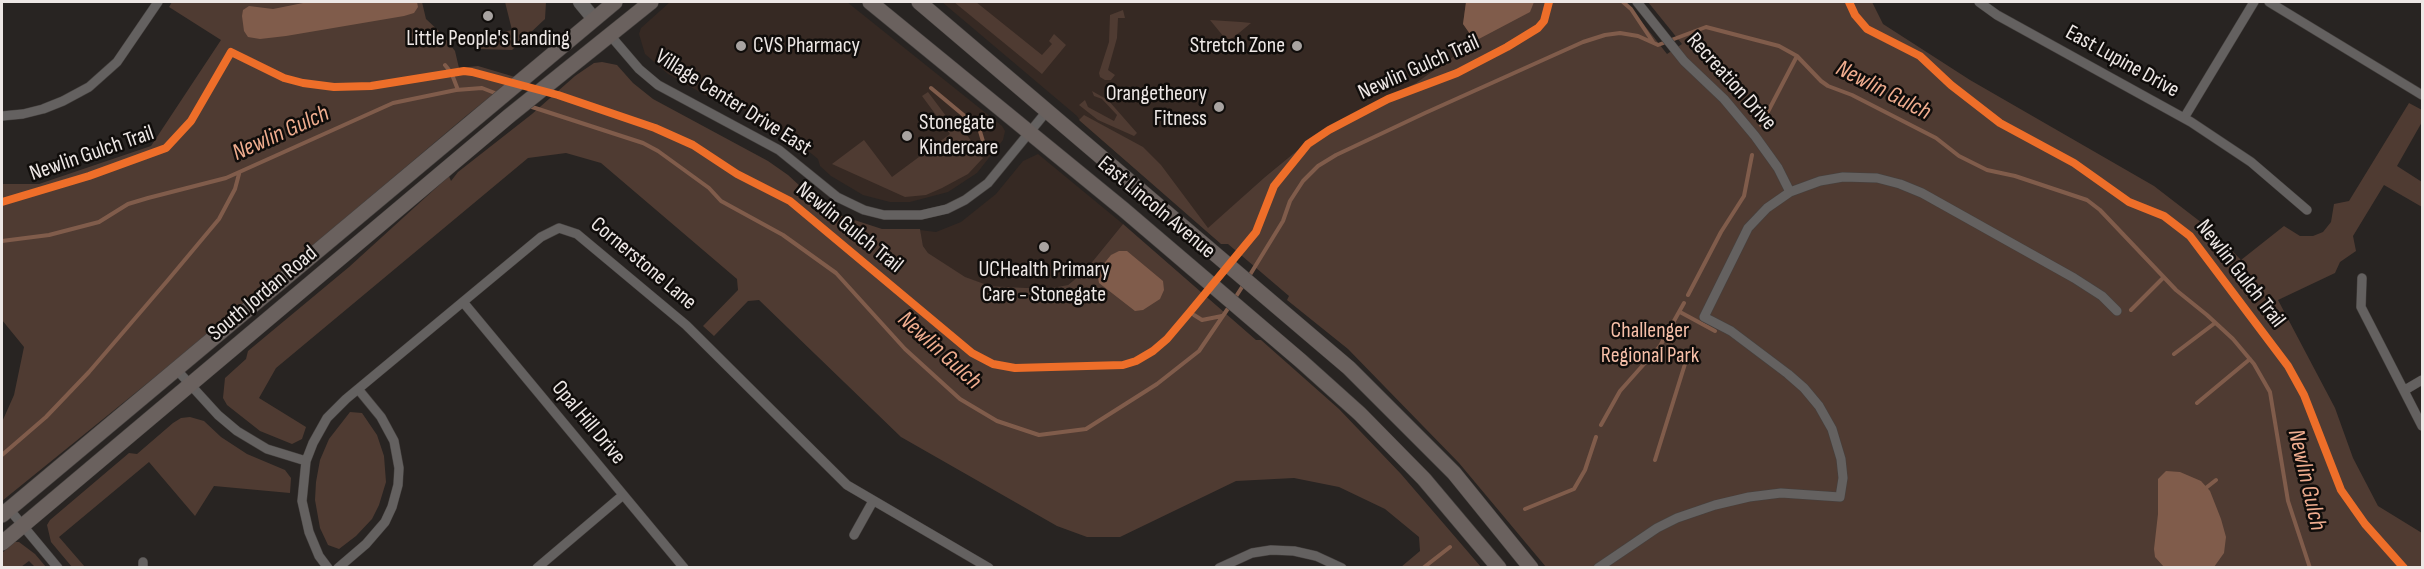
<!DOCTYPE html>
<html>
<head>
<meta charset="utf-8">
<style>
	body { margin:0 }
	#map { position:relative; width:2424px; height:569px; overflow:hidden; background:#282422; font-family:"Sofia Sans Condensed",sans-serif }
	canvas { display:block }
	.frame { position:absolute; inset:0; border:3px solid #ede7e5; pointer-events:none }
</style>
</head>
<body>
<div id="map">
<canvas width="2424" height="569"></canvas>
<div class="frame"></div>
</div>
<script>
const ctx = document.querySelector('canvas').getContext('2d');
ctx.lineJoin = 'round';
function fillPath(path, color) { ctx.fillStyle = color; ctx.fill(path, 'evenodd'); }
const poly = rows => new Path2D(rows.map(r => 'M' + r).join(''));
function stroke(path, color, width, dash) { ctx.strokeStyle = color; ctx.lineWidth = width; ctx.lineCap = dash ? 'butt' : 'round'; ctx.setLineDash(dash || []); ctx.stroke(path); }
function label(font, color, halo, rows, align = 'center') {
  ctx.font = font + ' "Sofia Sans Condensed",sans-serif'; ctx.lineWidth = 5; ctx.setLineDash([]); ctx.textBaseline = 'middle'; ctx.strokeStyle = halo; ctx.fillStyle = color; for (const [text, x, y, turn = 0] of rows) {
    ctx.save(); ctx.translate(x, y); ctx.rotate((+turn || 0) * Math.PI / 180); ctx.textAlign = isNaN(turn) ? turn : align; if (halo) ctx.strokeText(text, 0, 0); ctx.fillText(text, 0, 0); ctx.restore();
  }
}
fillPath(poly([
	[670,2,847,2,1002,126,1005,131,1003,140,977,173,948,192,910,202,890,202,863,195,831,176,820,166,818,159,802,146,794,144,749,118,747,112,722,97,712,99,668,74,645,54,639,34,641,28],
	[942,2,1466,2,1464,24,1475,41,1416,83,1344,119,1316,135,1265,177,1207,230,1081,122,1077,116],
	[1038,154,1123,224,1084,272,1068,285,1046,289,990,286,965,278,928,253,923,246,920,230,936,232,961,222,996,194,1023,161]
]), '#362923');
fillPath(poly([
	[172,2,422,2,426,19,441,33,455,51,459,68,478,66,515,77,466,116,229,317,2,501,2,422,14,395,24,347,2,320,2,184,39,184,151,146,221,40,169,7],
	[505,2,546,2,545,19,512,50,476,49,474,39,512,30],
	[954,2,976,2,1042,55,1052,44,1049,41,1054,34,1066,45,1042,74],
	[1466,2,1626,2,1667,54,1682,44,1648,2,1872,2,1883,24,1970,80,2154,186,2215,233,2241,260,2284,226,2300,236,2313,236,2323,232,2331,222,2334,204,2349,201,2409,103,2422,110,2422,122,2397,166,2422,182,2422,207,2384,185,2353,236,2356,251,2340,262,2335,273,2278,300,2335,408,2353,458,2378,506,2422,533,2422,567,1546,567,1459,463,1348,349,1287,300,1289,296,1228,244,1221,244,1079,120,1084,115,1143,147,1161,165,1208,228,1265,177,1316,135,1344,119,1416,83,1475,41,1463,24],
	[1123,10,1125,18,1118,18,1117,38,1108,70,1115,75,1111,80,1105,80,1100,77,1099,73,1109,42,1110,15],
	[1210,20,1241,22,1251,23,1228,42],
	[602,62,617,65,633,83,653,99,768,161,788,175,813,198,839,215,882,229,920,229,923,246,928,253,965,277,990,286,1046,289,1068,285,1084,272,1123,224,1256,340,1261,340,1339,409,1401,474,1481,567,1401,567,1420,551,1419,537,1385,509,1339,487,1294,478,1236,481,1120,537,1087,537,1057,526,901,437,759,300,748,301,714,336,703,326,738,290,737,279,601,163,566,153,528,158,276,368,259,398,306,427,302,439,292,444,260,431,227,405,223,398,225,378,246,359,248,351,349,267,449,176,451,181,458,172,532,114,575,76,594,63],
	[1092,91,1108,100,1137,133,1134,136,1098,120,1079,105,1085,100,1088,107,1114,121,1117,115,1102,99,1094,96],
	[928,92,955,128,961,127,972,142,973,148,983,158,968,174,942,188,926,195,905,197,832,164,864,140,892,177,950,134,922,96],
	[350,412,362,413,377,435,384,456,386,482,379,505,372,519,356,536,339,549,328,545,320,528,315,500,316,482,320,460,329,439],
	[190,417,204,421,221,437,247,454,285,470,291,478,290,493,214,486,195,516,149,462,59,537,85,567,72,567,51,542,47,525,50,520,129,453,137,454,173,423,181,418],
	[14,542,19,542,35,554,46,567,35,567,29,561,21,567,2,568,2,553]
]), '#4f3b32');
fillPath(poly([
	[308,2,417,2,418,7,414,13,404,16,286,36,260,39,248,37,244,31,242,16,243,10,249,6,273,9],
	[1466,2,1534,2,1530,12,1475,41,1463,24],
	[1119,251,1127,251,1163,281,1164,290,1160,299,1143,310,1135,311,1099,283,1097,272,1111,255],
	[2166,471,2180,472,2201,481,2210,491,2221,519,2226,537,2224,553,2214,567,2164,567,2155,557,2154,549,2158,514,2158,479]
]), '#805c4b');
stroke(poly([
	[1623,2,1631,9,1653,42],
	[445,65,449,70],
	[453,77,458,90],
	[931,88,979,128,985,148],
	[529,106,643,143,658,151,709,188,721,201,783,235,836,273,905,349,960,399,997,421,1039,435,1086,429,1157,384,1199,351,1231,304],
	[1761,125,1797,56],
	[2,241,49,235,99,222,128,204,148,198,226,178,393,103,456,90,482,88,500,95],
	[1248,278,1283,221,1290,201,1303,181,1318,166,1336,155,1425,113,1583,42,1605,35,1620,33,1638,36,1658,45,1706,27,1779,46,1797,56,1821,81,1828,86,1852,95,1936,138,1959,156,1987,170,2015,176,2087,200,2100,210,2176,290,2207,315,2233,339,2254,364,2270,392,2288,501,2310,568],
	[1688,295,1721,232,1744,196,1752,155],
	[1235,298,1244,284],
	[2131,310,2163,278],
	[1680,312,1715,331],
	[1194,315,1202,320,1222,316],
	[2174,354,2215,323],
	[2197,403,2250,359],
	[1601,425,1620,391,1660,346,1684,303],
	[2,455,46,417,89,372,168,280,219,219,235,189,239,174],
	[1655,460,1685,364,1665,338],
	[2202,491,2216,480],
	[1525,509,1574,489,1585,470,1596,437],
	[1423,568,1450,547]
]), '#805c4b', 4);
const street = poly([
	[1637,2,1684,61,1724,99,1755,136,1778,168,1790,192],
	[1979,2,1997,15,2191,122,2251,162,2307,210],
	[2269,2,2422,95],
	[609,34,639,69,658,85,779,150,837,197,864,210,884,215,921,215,947,209,965,200,988,183,1047,111],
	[2,116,23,114,43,109,63,101,89,87,117,62,158,2],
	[2184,118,2254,2],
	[2362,278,2361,307,2422,426],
	[463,302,684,568],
	[176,369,218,415,237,431,267,449,306,461],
	[2405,390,2422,380],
	[9,509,58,568],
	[854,535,873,501],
	[143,568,143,562],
	[328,568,319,556,309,532,302,501,306,461,313,443,327,418,346,399,541,237,559,228,577,234,686,325,847,485,989,568],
	[338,568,366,544,385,522,392,507,398,485,399,468,394,441,381,417,358,389],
	[537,568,623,495],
	[1219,568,1252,553,1271,550,1294,551,1316,556,1342,568],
	[1598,568,1657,528,1677,518,1715,505,1749,497,1781,493,1840,497,1843,478,1841,459,1832,429,1819,406,1804,388,1788,374,1731,331,1704,317,1748,228,1767,208,1790,192,1820,181,1843,177,1877,178,1900,184,1922,193,2074,278,2102,296,2117,311]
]);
const secondary = poly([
	[580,2,594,19]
]);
const primary = poly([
	[870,2,1123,209,1301,361,1360,414,1424,479,1499,568],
	[919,2,1349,368,1454,473,1531,568],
	[2,515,615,2],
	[2,543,509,116,651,2]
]);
stroke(street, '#45413f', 10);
stroke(secondary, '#45413f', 15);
stroke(primary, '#45413f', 16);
stroke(street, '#646160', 9);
stroke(secondary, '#646160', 14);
stroke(primary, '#6a615e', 15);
stroke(poly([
	[1849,2,1855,15,1867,29,1920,56,1951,85,2000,123,2074,163,2129,202,2164,216,2190,236,2288,366,2304,395,2341,490,2365,524,2404,568],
	[2,202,89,176,166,148,191,121,231,52,284,78,303,83,334,87,371,86,464,71,472,72,558,95,655,128,693,145,737,174,790,201,972,353,993,364,1015,368,1123,365,1136,361,1153,351,1167,339,1189,313,1256,232,1274,186,1308,144,1329,130,1388,99,1457,73,1507,47,1538,28,1544,21,1549,2]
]), '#ee6e29', 8);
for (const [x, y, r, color] of [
	[488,16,6,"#a8a3a1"],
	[741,46,6,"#a8a3a1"],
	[1297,46,6,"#a8a3a1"],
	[1219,107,6,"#a8a3a1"],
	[907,136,6,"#a8a3a1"],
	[1044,247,6,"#a8a3a1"]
]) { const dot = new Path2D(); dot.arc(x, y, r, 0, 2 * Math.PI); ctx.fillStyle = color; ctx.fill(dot); stroke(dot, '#100d0b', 2); }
label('22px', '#ede7e5', '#100d0b', [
	["Little People's Landing",488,39],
	["CVS Pharmacy",753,46,"left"],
	["Stretch Zone",1285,46,"right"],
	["Orangetheory",1207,94,"right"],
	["Fitness",1207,119,"right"],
	["Stonegate",919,123,"left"],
	["Kindercare",919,148,"left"],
	["UCHealth Primary",1044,270],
	["Care - Stonegate",1044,295]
]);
label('22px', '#ede7e5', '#100d0b', [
	["East Lupine Drive",2122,62,29],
	["Newlin Gulch Trail",1419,68,-24],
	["Recreation Drive",1731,82,48],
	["Village Center Drive East",733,103,32],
	["Newlin Gulch Trail",92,154,-19],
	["East Lincoln Avenue",1156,208,40],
	["Newlin Gulch Trail",849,228,39],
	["Cornerstone Lane",643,264,40],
	["Newlin Gulch Trail",2240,274,52],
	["South Jordan Road",263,294,-40],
	["Opal Hill Drive",588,423,50]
]);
label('22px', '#f6bfa8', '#100d0b', [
	["Challenger",1650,331],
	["Regional Park",1650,356]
]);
label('italic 24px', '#f0ad8f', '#100d0b', [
	["Newlin Gulch",1883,91,27],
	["Newlin Gulch",281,134,-24],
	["Newlin Gulch",939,351,42],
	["Newlin Gulch",2306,480,77]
]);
</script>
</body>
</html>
